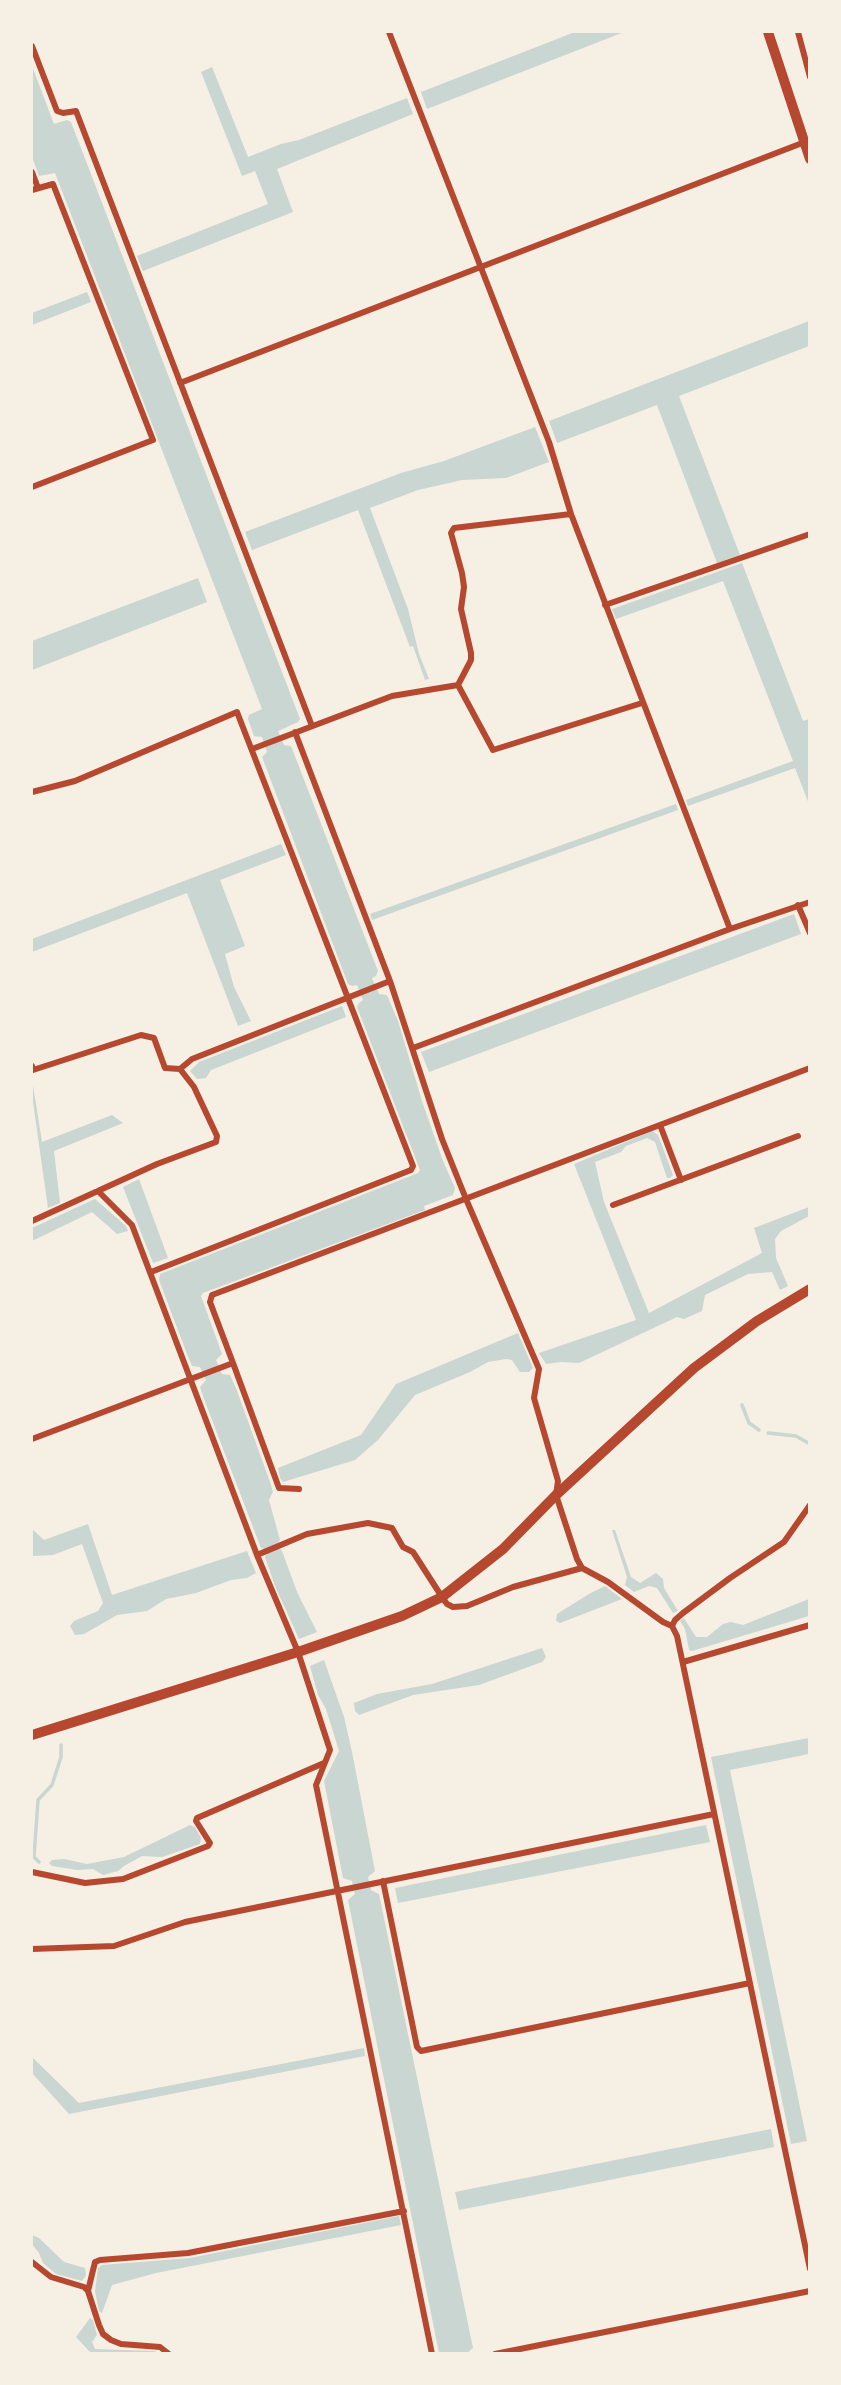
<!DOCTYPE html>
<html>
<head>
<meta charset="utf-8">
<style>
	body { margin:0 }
	#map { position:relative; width:841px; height:2385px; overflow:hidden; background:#f6efe4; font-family:"Source Sans 3",sans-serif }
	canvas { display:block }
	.frame { position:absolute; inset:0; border:33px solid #f6efe4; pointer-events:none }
</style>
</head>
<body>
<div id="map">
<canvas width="841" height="2385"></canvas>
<div class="frame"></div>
</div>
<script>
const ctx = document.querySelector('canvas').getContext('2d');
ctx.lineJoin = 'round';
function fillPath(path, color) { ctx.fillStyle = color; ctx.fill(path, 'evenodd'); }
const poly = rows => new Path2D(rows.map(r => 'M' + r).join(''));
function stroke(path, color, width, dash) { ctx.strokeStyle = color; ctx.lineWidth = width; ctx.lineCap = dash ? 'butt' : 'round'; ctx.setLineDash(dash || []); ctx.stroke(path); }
fillPath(poly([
	[575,32,624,32,427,109,421,92],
	[32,66,54,124,67,120,71,122,300,719,298,722,278,731,284,745,291,746,378,971,376,976,372,978,379,994,387,995,398,1021,422,1101,443,1161,455,1188,453,1195,424,1206,425,1210,203,1293,201,1296,222,1354,216,1360,222,1374,230,1375,236,1388,270,1482,273,1492,269,1500,280,1540,277,1545,282,1551,297,1592,317,1632,299,1639,275,1586,265,1557,267,1554,265,1549,261,1548,204,1399,200,1387,206,1380,200,1367,192,1366,187,1354,159,1280,160,1274,418,1173,420,1170,357,1007,359,1003,363,1000,357,985,352,986,348,984,262,757,267,752,262,737,254,736,248,719,249,715,262,709,55,173,39,176,32,157],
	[212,67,248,157,281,144,299,140,407,98,413,114,277,169,293,212,143,271,137,256,268,204,255,171,242,176,201,72],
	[87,292,91,302,32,325,32,313],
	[809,321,809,346,679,396,740,555,717,563,657,405,557,443,549,421],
	[535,427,549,462,506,478,462,480,418,490,370,508,408,609,419,654,429,679,425,680,413,646,410,647,358,510,252,550,245,532,401,473,444,461],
	[742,563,803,721,809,719,808,732,809,804,795,768,688,806,686,800,793,761,723,581,616,619,612,609],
	[198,578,207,602,32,670,32,641],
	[676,804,678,810,372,920,371,916,370,914],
	[281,844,286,855,220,880,245,946,225,954,234,987,251,1021,238,1026,187,893,32,952,32,939],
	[794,914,801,934,429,1072,421,1052],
	[342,1006,346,1017,211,1070,206,1078,197,1079,190,1071,199,1062],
	[32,1079,42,1142,112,1115,123,1123,54,1151,60,1203,48,1208,32,1095],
	[652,1131,658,1135,673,1175,670,1178,667,1178,655,1142,647,1138,626,1146,621,1152,595,1162,604,1202,649,1313,762,1253,754,1228,809,1207,809,1216,781,1231,775,1239,776,1258,788,1286,780,1290,772,1272,748,1274,705,1295,702,1311,684,1319,677,1317,579,1363,561,1362,546,1364,539,1353,636,1320,574,1164],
	[139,1179,168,1258,153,1263,123,1187],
	[95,1199,126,1226,128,1231,117,1234,92,1212,32,1241,32,1228],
	[518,1333,533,1368,529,1372,520,1372,512,1360,506,1359,488,1362,470,1372,415,1395,378,1440,355,1460,283,1482,280,1478,278,1468,361,1435,396,1384],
	[88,1524,112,1595,247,1551,256,1573,247,1578,231,1580,196,1593,166,1599,147,1611,117,1615,84,1634,75,1635,70,1626,74,1621,98,1611,103,1603,82,1544,53,1555,32,1556,32,1529,44,1540],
	[612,1530,615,1530,631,1577,640,1583,656,1573,663,1579,664,1588,678,1611,673,1613,657,1588,649,1586,634,1592,625,1585,627,1577],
	[605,1586,622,1599,560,1623,556,1621,557,1614,589,1594],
	[809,1599,809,1616,692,1651,689,1650,685,1629,680,1621,684,1618,696,1637,707,1637,723,1624,731,1622,743,1625],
	[542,1648,546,1657,542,1662,479,1685,413,1695,359,1715,355,1711,354,1703,377,1694,432,1684],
	[324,1660,344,1717,352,1752,375,1871,368,1877,371,1890,379,1894,473,2348,467,2353,439,2353,348,1900,355,1894,352,1881,343,1878,324,1781,339,1751,326,1709,318,1695,310,1666],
	[809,1738,809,1754,730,1770,807,2141,791,2144,711,1757],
	[190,1825,195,1827,201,1838,200,1844,162,1857,142,1856,124,1866,118,1871,103,1875,93,1869,77,1870,52,1866,49,1863,52,1860,64,1859,87,1864,124,1857],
	[706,1825,710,1842,398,1903,395,1888],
	[364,2048,365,2056,69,2114,32,2073,32,2057,79,2103],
	[771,2129,774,2147,459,2210,455,2192],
	[399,2216,401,2225,156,2273,112,2285,102,2313,99,2311,95,2291,98,2268,102,2265,190,2258],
	[32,2235,39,2238,64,2262,85,2268,86,2275,82,2281,56,2274,43,2263,39,2253,32,2244],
	[90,2318,93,2320,97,2335,92,2342,95,2349,154,2351,160,2353,91,2353,76,2337]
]), '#c9d6d2');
stroke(poly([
	[742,1405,749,1423,759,1430],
	[768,1433,796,1436,810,1444],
	[39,1862,34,1857,38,1800,52,1785,61,1757,61,1745]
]), '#c9d6d2', 3.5);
stroke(poly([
	[389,32,549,442,571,514,730,929,810,902],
	[798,32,810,77],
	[32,46,57,111,63,113,76,111,312,726],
	[32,172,38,188],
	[32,190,53,184,153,440,32,487],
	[180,383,810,140],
	[605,605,810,534],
	[458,685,493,750,642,703],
	[295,732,390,981,442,1139,466,1199,539,1369,534,1398,558,1481,556,1495,577,1559,582,1568,608,1582,663,1622,672,1626,677,1636,810,2269],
	[252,749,392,696,458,685,471,660,471,653,461,609,464,587,462,573,451,533,454,528,571,514],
	[32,792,75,781,237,712,413,1166,411,1170,151,1272],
	[798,905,810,933],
	[413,1048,730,929],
	[32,1066,33,1070,141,1035,154,1038,165,1068,180,1069,192,1059,390,981],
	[660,1125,681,1180],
	[98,1191,132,1225,257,1555,298,1652,330,1750,316,1785,432,2354],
	[613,1205,798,1136],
	[32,1221,157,1164,216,1142,217,1136,194,1087,180,1069],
	[233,1363,279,1488,299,1489],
	[32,1439,233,1363,210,1302,212,1295,810,1068],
	[257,1555,307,1534,368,1523,392,1528,403,1547,413,1552,442,1597,447,1604,453,1607,467,1606,513,1587,582,1568],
	[672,1626,675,1620,683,1613,730,1578,784,1542,810,1505],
	[683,1662,810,1625],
	[32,1872,85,1883,123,1879,208,1846,210,1843,196,1821,197,1818,324,1763],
	[383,1881,417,2047,421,2051,750,1983],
	[32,1949,114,1946,185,1922,714,1814],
	[32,2262,51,2277,84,2287,88,2291,99,2325,103,2334,111,2340,121,2344,160,2347,169,2354],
	[88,2291,95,2262,100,2260,188,2253,404,2211],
	[495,2354,810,2291]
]), '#b5482f', 6);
stroke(poly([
	[768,32,810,159],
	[32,1735,298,1652,402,1616,442,1597,503,1549,556,1495,694,1368,757,1321,810,1289]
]), '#b5482f', 10);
</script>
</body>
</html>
